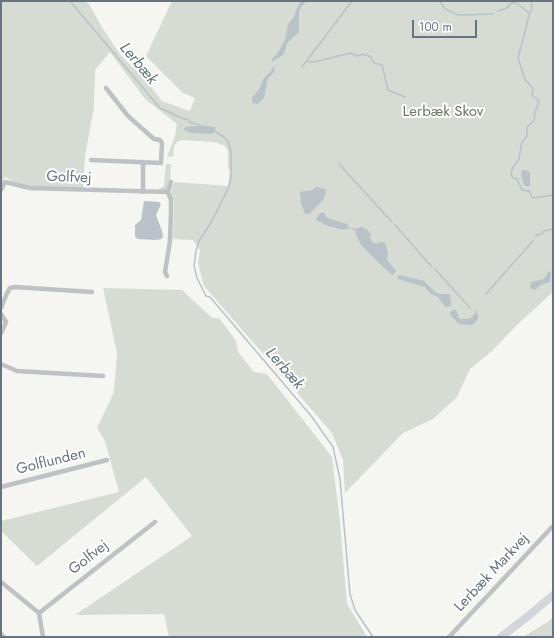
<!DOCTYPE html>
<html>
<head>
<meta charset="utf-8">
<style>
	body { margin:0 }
	#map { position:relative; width:554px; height:638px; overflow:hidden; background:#f5f5f1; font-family:Jost,sans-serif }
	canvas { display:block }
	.frame { position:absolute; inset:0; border:2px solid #67747f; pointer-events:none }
	.scale { position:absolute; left:412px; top:20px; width:65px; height:18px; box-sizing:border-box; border:2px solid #67747f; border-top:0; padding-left:5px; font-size:12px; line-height:14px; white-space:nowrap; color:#67747f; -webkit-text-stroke:3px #fff; paint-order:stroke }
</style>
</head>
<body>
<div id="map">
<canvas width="554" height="638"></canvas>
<div class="frame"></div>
<div class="scale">100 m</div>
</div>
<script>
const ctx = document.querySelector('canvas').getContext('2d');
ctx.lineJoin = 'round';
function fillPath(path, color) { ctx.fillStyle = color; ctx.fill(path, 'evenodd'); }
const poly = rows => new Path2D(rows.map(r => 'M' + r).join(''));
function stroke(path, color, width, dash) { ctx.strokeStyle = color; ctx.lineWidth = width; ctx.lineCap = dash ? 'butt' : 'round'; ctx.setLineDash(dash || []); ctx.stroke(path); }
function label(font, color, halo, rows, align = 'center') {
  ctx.font = font + ' Jost,sans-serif'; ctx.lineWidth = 4; ctx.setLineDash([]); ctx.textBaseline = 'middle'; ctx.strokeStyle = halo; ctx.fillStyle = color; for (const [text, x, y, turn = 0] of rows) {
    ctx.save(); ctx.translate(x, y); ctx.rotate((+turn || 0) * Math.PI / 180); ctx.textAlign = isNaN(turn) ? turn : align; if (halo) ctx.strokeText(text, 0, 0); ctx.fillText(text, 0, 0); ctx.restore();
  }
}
fillPath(poly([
	[1,1,85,1,89,4,103,29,122,57,146,80,162,101,190,111,195,98,183,93,146,56,172,1,553,1,553,292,519,323,492,351,470,369,457,397,433,419,403,433,345,493,343,460,332,433,204,286,198,263,200,250,193,240,173,239,174,201,171,195,173,185,175,182,228,186,230,170,228,169,228,151,225,146,215,142,183,140,178,141,174,146,173,156,167,157,175,136,177,124,145,99,110,52,95,70,94,107,85,156,83,188,25,186,12,181,5,177,1,185],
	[201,125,216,127,214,133,185,127],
	[166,164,171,164,170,185,166,190,158,190,164,186],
	[103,288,182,290,211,317,220,319,236,341,238,352,254,372,267,374,332,457,340,522,347,604,367,637,169,637,164,614,75,615,192,536,146,477,37,566,1,531,1,521,119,492,105,441,97,428,114,392,117,353],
	[553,617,553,637,523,637,549,621]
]), '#d6dbd3');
fillPath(poly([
	[301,1,307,1,301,7,299,11,299,32,287,43,284,54,272,62,272,59,277,54,285,40,288,24,294,17,297,8],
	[274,67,275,68,274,72,268,78,264,98,258,104,252,103,252,98,260,88,264,78,271,71,272,68],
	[201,125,216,127,214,133,211,134,191,133,184,130,185,127],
	[522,170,526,170,530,173,530,185,528,187,524,185,521,175],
	[316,187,325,189,326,192,323,200,309,214,305,214,301,203,300,193,302,191,309,191,313,190],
	[144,201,159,202,161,204,156,215,162,231,163,237,161,239,156,240,138,239,135,237,135,225,141,220],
	[322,212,324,213,327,218,347,224,348,225,348,228,344,230,328,226,321,222,317,221,316,218],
	[361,227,368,230,371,235,370,239,374,243,377,244,379,242,383,242,385,243,388,252,387,260,396,271,393,275,392,275,377,261,361,245,355,232,357,228],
	[549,271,551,273,550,282,541,285,535,290,530,288,531,282,544,279],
	[400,275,424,281,435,292,440,294,449,294,450,295,451,306,445,307,438,297,431,294,425,287,398,279,398,276],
	[453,310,456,310,459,318,461,319,469,319,472,317,474,314,478,313,478,319,472,325,459,324,451,316,450,312]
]), '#b9c2c7');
stroke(poly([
	[70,1,160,108,184,119,188,119,189,122,199,125],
	[440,1,445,9,458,15,493,14],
	[531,1,532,8,529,16,518,58,525,80,533,88,532,95,539,101,538,105,535,112,534,121,529,125,527,128,527,136,522,142,519,159,513,167,511,174,513,178,517,179,522,190,529,191,532,198,553,195],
	[498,11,507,8,510,4,515,2,528,12,529,16],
	[307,61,310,62,314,62,351,53,357,56,363,54,366,55,371,57,374,63,382,65,388,90,405,97],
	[302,67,352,1],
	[214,131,224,137,228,141,231,152,231,179,228,189,212,221,199,241,196,251,194,266,197,278,206,296,210,297,312,417,333,447,340,479,350,594,355,610,373,637],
	[339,164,392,222],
	[395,225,432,267],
	[348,228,350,228],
	[353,229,356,230],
	[536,237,536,235,542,234,544,231,553,229],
	[435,269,470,308],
	[486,294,533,241],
	[476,313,476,311]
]), '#b9c2c7', 1.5);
stroke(poly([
	[91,160,161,163,162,143,160,140,154,139,128,116,106,88],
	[1,190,5,182,30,188,168,192,171,182],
	[143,192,143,162],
	[167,276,165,272,170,241,171,212,171,200,168,192],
	[1,308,7,293,10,288,15,287,92,292],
	[1,314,6,322,1,333],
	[1,364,17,371,103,376],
	[1,487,107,460],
	[1,582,39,613,43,637],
	[39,613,155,522],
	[1,634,4,637],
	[449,637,553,526]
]), '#bec2c5', 4.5);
stroke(poly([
	[501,637,527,617,553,595]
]), '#d2d6d9', 8);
label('15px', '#697765', '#fff', [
	["Lerbæk Skov",443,112]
]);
label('15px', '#67747f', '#fff', [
	["Golfvej",69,178,2],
	["Golflunden",51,462,-14],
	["Golfvej",89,558,-38],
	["Lerbæk Markvej",492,573,-47]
]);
label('italic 16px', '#63757c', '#fff', [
	["Lerbæk",138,64,50],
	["Lerbæk",284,369,49]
]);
</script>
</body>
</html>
